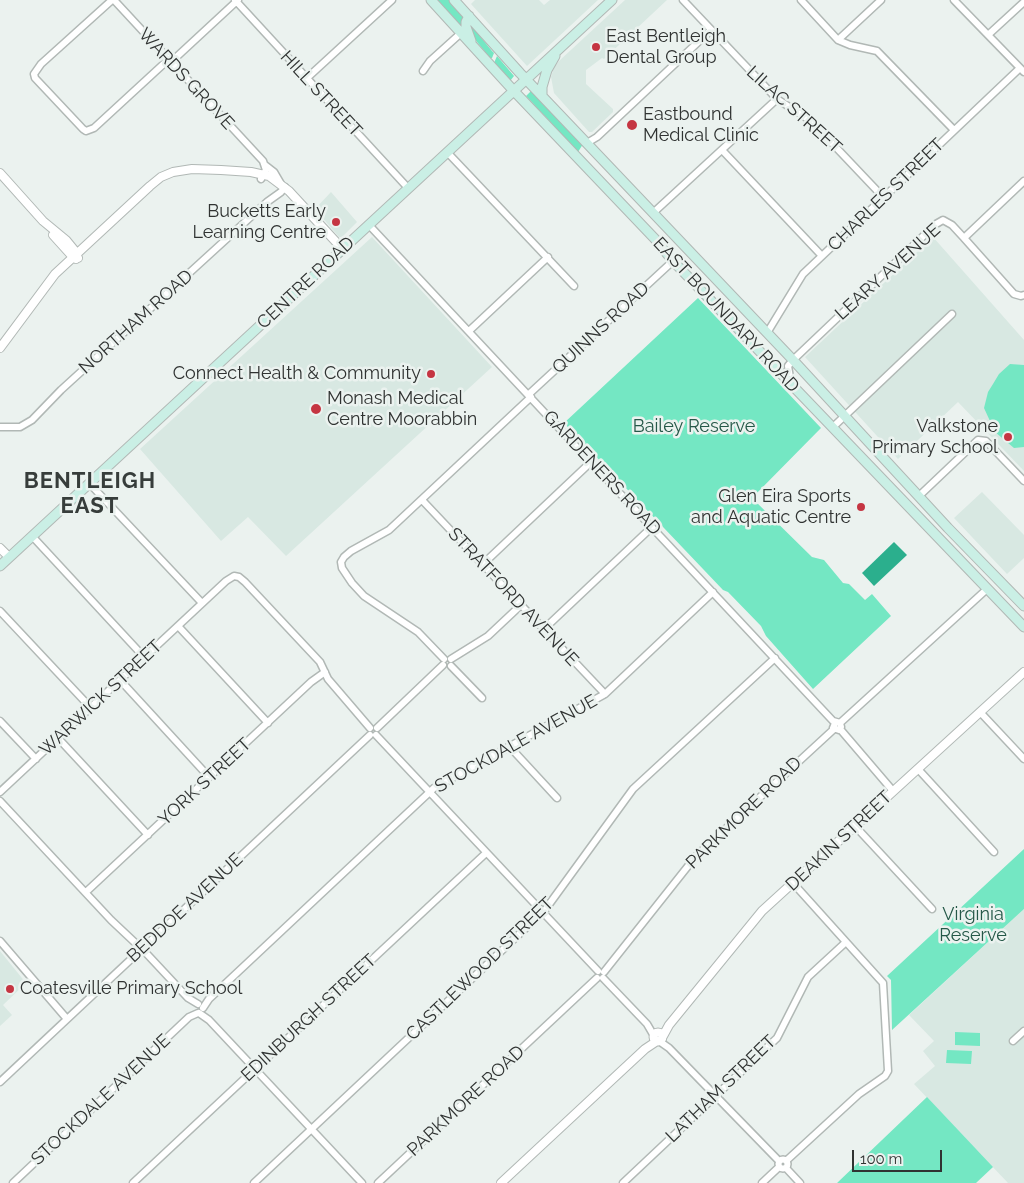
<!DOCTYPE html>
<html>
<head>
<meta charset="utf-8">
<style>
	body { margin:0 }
	#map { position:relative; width:1024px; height:1183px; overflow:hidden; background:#ebf2ef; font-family:Raleway,sans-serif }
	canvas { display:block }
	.scale { position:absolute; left:852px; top:1150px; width:90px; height:22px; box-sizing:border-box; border:2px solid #303332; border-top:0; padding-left:6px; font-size:15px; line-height:18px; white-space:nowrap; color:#303332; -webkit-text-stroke:4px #ebf2ef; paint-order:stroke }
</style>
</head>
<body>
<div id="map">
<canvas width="1024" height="1183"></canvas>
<div class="scale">100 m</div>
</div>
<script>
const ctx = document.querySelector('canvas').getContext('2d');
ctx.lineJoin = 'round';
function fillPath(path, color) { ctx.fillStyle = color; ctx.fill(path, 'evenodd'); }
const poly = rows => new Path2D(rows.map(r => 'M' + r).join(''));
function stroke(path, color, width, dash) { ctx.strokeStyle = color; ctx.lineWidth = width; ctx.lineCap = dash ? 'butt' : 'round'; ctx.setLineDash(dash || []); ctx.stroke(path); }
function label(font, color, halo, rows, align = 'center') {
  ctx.font = font + ' Raleway,sans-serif'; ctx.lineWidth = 5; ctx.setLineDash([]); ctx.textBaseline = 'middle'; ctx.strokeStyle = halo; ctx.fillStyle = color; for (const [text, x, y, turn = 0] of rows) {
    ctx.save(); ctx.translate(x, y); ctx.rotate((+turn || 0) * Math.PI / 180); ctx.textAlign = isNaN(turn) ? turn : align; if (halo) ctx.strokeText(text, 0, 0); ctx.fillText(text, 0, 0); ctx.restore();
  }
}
fillPath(poly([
	[475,0,539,0,544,5,550,0,598,0,527,66,471,4],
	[625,0,667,0,604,59,602,58,586,70,586,84,613,109,613,112,592,132,589,132,554,93,551,77,554,67,559,61],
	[331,192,357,222,342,237,339,237,315,209],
	[372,237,492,367,286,556,248,517,221,541,140,449],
	[933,237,1024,340,1024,471,958,402,898,459,805,357],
	[982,492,1024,535,1024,558,1007,574,954,518],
	[1024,909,1024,1183,1008,1183,914,1084,935,1066,923,1051,934,1041,909,1015],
	[0,951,26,983,3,1005,12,1015,0,1026]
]), '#d8e8e2');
fillPath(poly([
	[435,0,450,0,464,16,464,29],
	[470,24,492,51,494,53,492,58,490,58,473,37],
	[497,56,514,76,510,81,494,63],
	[532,90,583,144,578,152,569,144,556,128,526,96],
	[698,298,821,428,752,498,812,557,824,560,843,583,849,584,865,600,872,594,891,616,813,689,766,636,761,626,728,592,723,590,564,423],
	[1010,364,1024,365,1024,447,1014,448,995,432,984,408,988,392,993,384,999,374],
	[1024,849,1024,909,892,1030,891,980,887,976],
	[955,1032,980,1033,980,1046,955,1045],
	[947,1050,972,1051,971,1064,946,1063],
	[927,1097,993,1167,976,1183,837,1183]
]), '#74e7c3');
fillPath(poly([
	[894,542,907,555,874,586,862,573]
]), '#2baf8d');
const minor = poly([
	[112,0,41,64,34,74,35,78,83,129,86,131,94,128,169,59],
	[114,0,263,161,266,170,261,179],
	[235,0,408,188],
	[683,0,777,99,811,121,884,198],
	[801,0,838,40,850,45,877,51,954,130],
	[954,0,1024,72],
	[988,35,1024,2],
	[838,40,881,0],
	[171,62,238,0],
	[423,71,430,61,461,33],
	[307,78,392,0],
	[587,143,597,137,711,30],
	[722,150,822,256],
	[447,152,574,286],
	[265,165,274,172,281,184],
	[653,213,777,99],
	[369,225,833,721,840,723,841,727,839,730,833,728,835,723],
	[964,238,1014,294,1021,296,1024,295],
	[469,331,548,257],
	[767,333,803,274,1020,68],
	[791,383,788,366,793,360,936,224,943,220,952,225,964,238,1024,181],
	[528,395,673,261],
	[0,427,20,427,32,420,61,390,267,202,281,192,285,187],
	[833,427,952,314],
	[89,483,202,603],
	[919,496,978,440,986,441,1024,481],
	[422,500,605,694],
	[32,536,144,657],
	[483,564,591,462],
	[0,611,91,708],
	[178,626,268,723],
	[544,629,652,527],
	[444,659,418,632,364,596,352,583,342,568,341,562,344,557,351,551,389,530,531,397],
	[451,659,488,636,521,605],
	[451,666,482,698],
	[120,680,209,777],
	[980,712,1024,759],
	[0,721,36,759],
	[840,723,987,589],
	[377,728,443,665],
	[840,729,893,791],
	[376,735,598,971],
	[58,738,148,835],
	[509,746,557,798],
	[918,769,994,852],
	[0,792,226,581,234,576,239,577,245,582,320,662,328,679,370,728],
	[0,801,111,920,146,953,188,998,198,1004],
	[855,826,932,909],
	[86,892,311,682,325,672],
	[0,941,67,1019],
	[604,972,696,856,834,729],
	[603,978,647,1024,654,1036],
	[203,1008,209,999,434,788,605,694,713,592],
	[199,1013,209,1020,362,1183],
	[659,1041,669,1048,779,1161],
	[1013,1041,1024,1031],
	[0,1082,370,735],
	'778.5 1164a4.5 4.5 0 1 1 9 0a4.5 4.5 0 1 1-9 0Z',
	[786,1161,859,1094,885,1076,888,1071,883,983,793,883],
	[786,1168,800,1183],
	[13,1183,189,1017,198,1013],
	[133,1183,486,853],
	[254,1183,545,910,633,789,775,658],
	[378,1183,597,978],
	[623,1183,777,1038,808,977,846,942],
	[762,1183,779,1167]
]);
const tertiary = poly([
	[0,173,43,221,66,240,75,251,78,258],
	[53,235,72,256,76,259],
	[0,348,55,274,150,186,161,177,173,172,192,169,221,170,251,172,269,176,289,191,337,243,341,250],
	[0,548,9,557],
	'653.5 1037a4.5 4.5 0 1 1 9 0a4.5 4.5 0 1 1-9 0Z',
	[663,1036,669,1025,762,911,1024,672],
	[501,1183,645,1049,657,1041]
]);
const secondary = poly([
	[431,0,513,90,655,239,673,261,1024,627],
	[454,0,520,73,793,360,948,528,1024,606],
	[469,16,466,22,466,27,471,41],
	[542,96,542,87,547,70,555,56],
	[0,566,612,0]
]);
stroke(minor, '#b1b8b5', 9);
stroke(tertiary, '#b1b8b5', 10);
stroke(secondary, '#b1b8b5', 11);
stroke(minor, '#fff', 6);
stroke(tertiary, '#fff', 8);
stroke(secondary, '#caefe5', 9);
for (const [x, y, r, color] of [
	[596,47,5,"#c53542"],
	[632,125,6,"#c53542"],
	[336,222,5,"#c53542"],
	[431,374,5,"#c53542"],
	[316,409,6,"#c53542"],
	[1008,437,5,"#c53542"],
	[861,507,5,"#c53542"],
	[10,989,5,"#c53542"]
]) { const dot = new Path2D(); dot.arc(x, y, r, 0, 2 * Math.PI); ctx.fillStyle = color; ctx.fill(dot); stroke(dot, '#ebf2ef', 2); }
label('18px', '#303332', '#ebf2ef', [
	["East Bentleigh",606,37],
	["Dental Group",606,58],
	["Eastbound",643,115],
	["Medical Clinic",643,136],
	["Bucketts Early",326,212,"right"],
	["Learning Centre",326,233,"right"],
	["Connect Health & Community",421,374,"right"],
	["Monash Medical",327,399],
	["Centre Moorabbin",327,420],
	["Valkstone",998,427,"right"],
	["Primary School",998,448,"right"],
	["Glen Eira Sports",851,497,"right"],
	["and Aquatic Centre",851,518,"right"],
	["Coatesville Primary School",20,989]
], 'left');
label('18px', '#303332', '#ebf2ef', [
	["WARDS GROVE",186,79,47],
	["HILL STREET",321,94,47],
	["LILAC STREET",794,110,42],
	["CHARLES STREET",886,195,-44],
	["LEARY AVENUE",888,272,-42],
	["CENTRE ROAD",306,283,-43],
	["EAST BOUNDARY ROAD",726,315,47],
	["NORTHAM ROAD",136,322,-42],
	["QUINNS ROAD",601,328,-43],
	["GARDENERS ROAD",602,473,47],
	["STRATFORD AVENUE",513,597,47],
	["WARWICK STREET",101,698,-43],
	["STOCKDALE AVENUE",516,744,-29],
	["YORK STREET",205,782,-43],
	["PARKMORE ROAD",744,813,-44],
	["DEAKIN STREET",839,841,-43],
	["BEDDOE AVENUE",185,908,-43],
	["CASTLEWOOD STREET",480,969,-44],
	["EDINBURGH STREET",309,1018,-43],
	["LATHAM STREET",721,1089,-44],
	["STOCKDALE AVENUE",101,1100,-43],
	["PARKMORE ROAD",466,1101,-43]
]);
label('18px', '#255848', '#ebf2ef', [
	["Bailey Reserve",694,427],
	["Virginia",973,915],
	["Reserve",973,936]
]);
ctx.letterSpacing = '1px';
label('bold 22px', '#373d3b', '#ebf2ef', [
	["BENTLEIGH",90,481],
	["EAST",90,506]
]);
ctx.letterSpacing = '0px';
</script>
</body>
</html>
